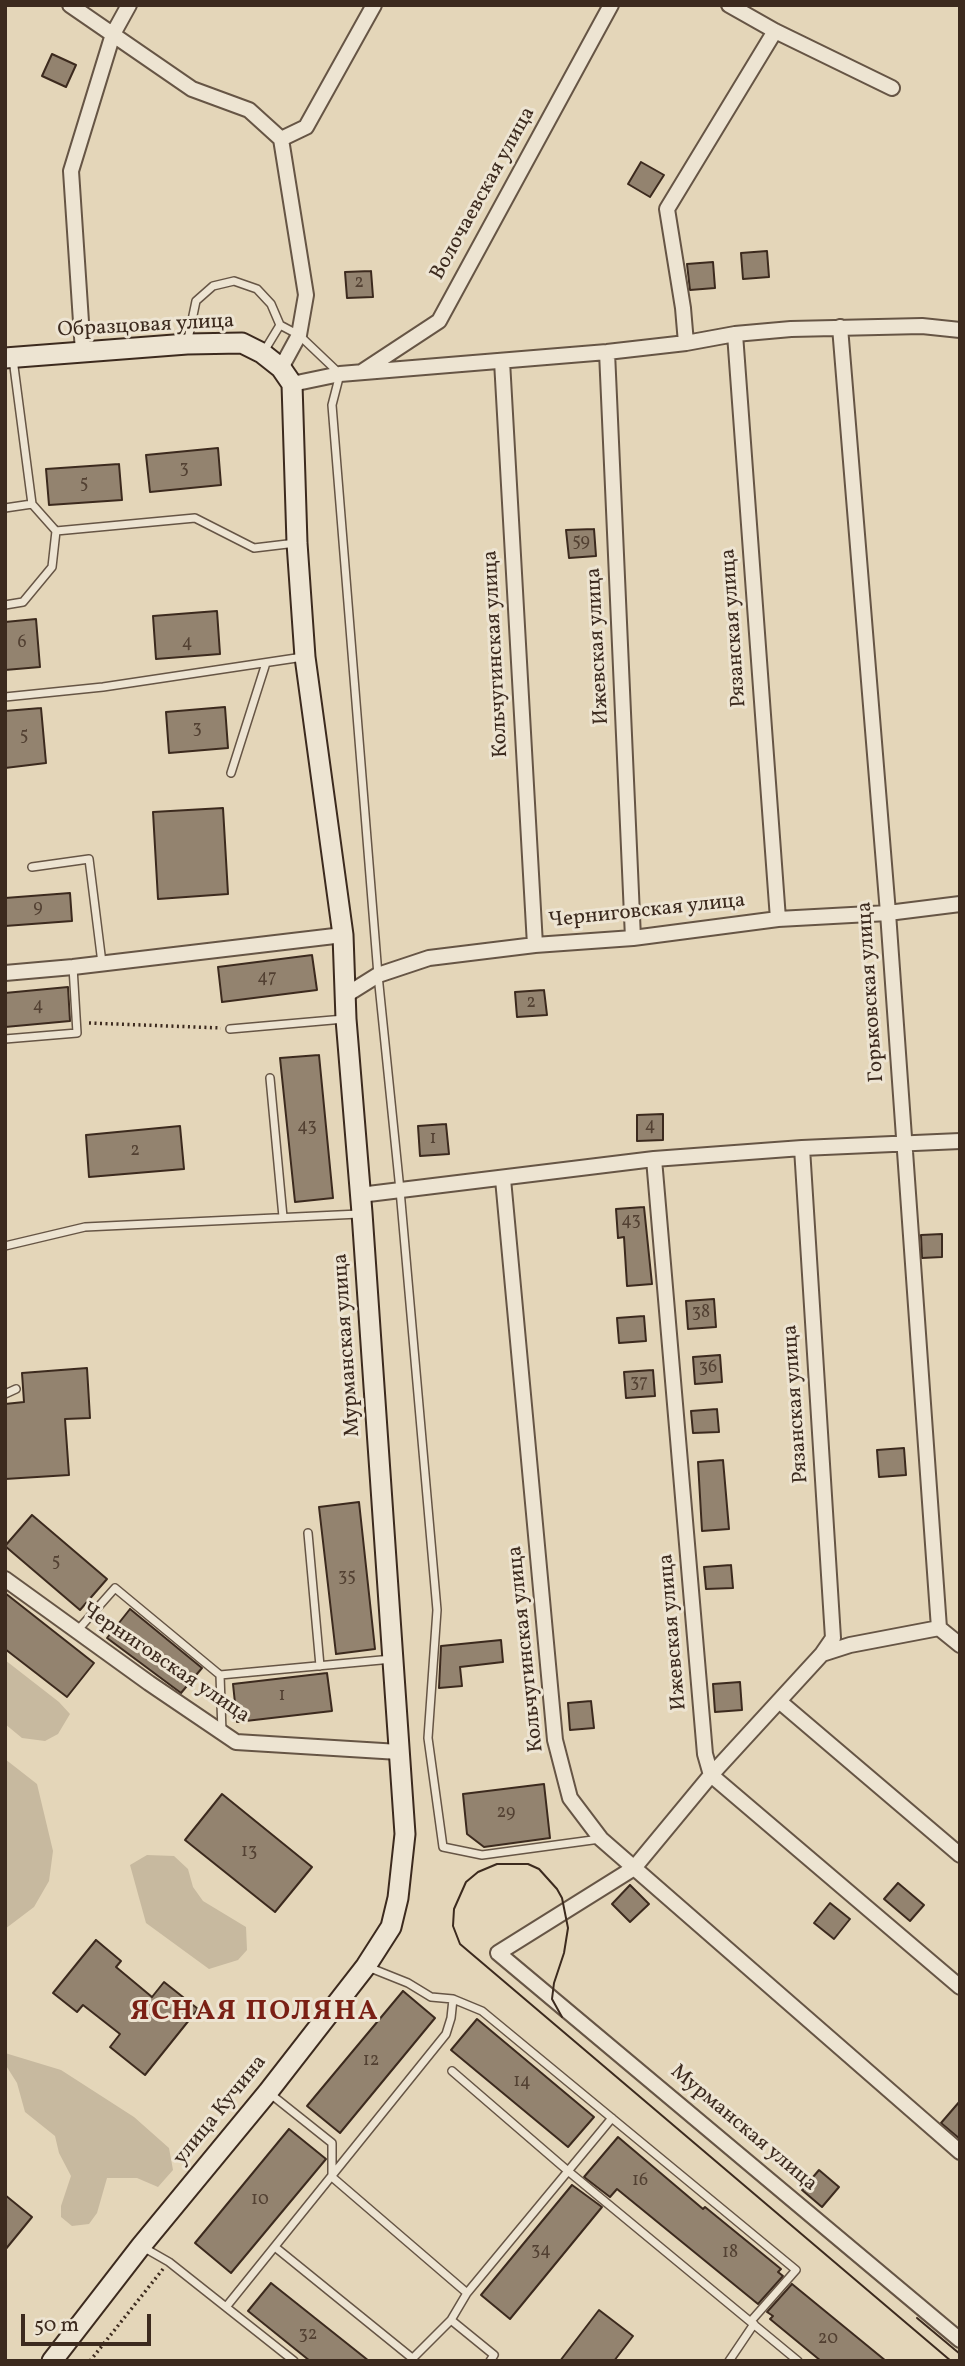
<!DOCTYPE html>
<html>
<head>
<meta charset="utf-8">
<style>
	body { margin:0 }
	#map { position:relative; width:965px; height:2366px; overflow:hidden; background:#e4d6b9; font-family:Vollkorn,serif }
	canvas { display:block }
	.frame { position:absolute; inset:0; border:7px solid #3c2a1e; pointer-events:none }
	.scale { position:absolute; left:21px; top:2314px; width:130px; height:32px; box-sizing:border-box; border:4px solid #3c2a1e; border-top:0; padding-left:9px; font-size:21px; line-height:24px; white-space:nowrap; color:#3c2a1e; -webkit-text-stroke:5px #ede4d2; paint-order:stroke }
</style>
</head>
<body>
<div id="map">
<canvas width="965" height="2366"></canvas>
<div class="frame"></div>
<div class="scale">50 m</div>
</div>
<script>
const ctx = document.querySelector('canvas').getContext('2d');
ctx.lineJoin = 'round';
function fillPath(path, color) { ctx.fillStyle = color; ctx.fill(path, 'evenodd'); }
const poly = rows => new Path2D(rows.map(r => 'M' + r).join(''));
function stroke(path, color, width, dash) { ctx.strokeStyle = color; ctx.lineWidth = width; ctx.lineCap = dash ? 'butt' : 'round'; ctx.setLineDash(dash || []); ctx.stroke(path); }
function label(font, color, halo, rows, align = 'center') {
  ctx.font = font + ' Vollkorn,serif'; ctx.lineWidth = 6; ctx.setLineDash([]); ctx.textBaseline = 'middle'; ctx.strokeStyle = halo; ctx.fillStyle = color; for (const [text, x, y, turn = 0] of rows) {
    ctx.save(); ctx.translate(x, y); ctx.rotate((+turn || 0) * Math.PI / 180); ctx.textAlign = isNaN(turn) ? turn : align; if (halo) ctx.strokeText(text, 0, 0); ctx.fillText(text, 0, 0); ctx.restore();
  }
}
fillPath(poly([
	[5,1660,59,1702,70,1714,58,1734,45,1741,22,1738,5,1724],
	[5,1759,37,1784,53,1851,49,1881,34,1907,5,1929],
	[147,1855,174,1856,188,1869,193,1887,203,1901,246,1927,247,1950,238,1960,209,1969,146,1923,130,1865],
	[5,2053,61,2070,134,2117,169,2148,173,2170,158,2187,137,2178,107,2178,97,2213,89,2224,72,2226,61,2217,61,2206,71,2176,59,2153,55,2136,25,2112,17,2083,5,2064]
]), '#c7b99f');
const building = poly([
	[52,54,76,65,66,87,42,76,52,54],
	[641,162,664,175,650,197,628,184,641,162],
	[767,251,769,277,743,279,741,253,767,251],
	[713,262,715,288,690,290,687,264,713,262],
	[371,271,373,297,347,298,345,272,371,271],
	[218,448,221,485,150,492,146,455,218,448],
	[119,464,122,500,49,505,46,469,119,464],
	[594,529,596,556,569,558,566,530,594,529],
	[217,611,220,654,156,659,153,616,217,611],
	[36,619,40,667,5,670,5,622,36,619],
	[225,707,228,748,169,753,166,712,225,707],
	[41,708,46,763,5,768,5,711,41,708],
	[223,808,228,894,158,899,153,812,223,808],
	[70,893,72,921,5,926,5,898,70,893],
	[312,955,317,990,222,1002,218,967,312,955],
	[68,987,70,1021,5,1027,5,993,68,987],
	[544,990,547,1015,517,1017,515,992,544,990],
	[319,1055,333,1198,295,1202,280,1058,319,1055],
	[663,1114,663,1140,637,1141,637,1115,663,1114],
	[446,1124,449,1154,420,1156,418,1126,446,1124],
	[180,1126,184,1169,89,1177,86,1135,180,1126],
	[644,1207,652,1284,627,1286,624,1237,618,1238,616,1209,644,1207],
	[942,1234,942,1257,922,1258,921,1235,942,1234],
	[714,1299,716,1327,688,1329,686,1301,714,1299],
	[644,1316,646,1341,619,1343,617,1318,644,1316],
	[720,1355,722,1382,695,1384,693,1357,720,1355],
	[87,1368,90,1418,65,1419,69,1475,5,1479,5,1404,24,1402,22,1373,87,1368],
	[653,1370,655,1396,626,1398,624,1372,653,1370],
	[717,1409,719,1432,693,1433,691,1411,717,1409],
	[904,1448,906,1475,879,1477,877,1450,904,1448],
	[723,1460,729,1529,702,1531,698,1462,723,1460],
	[359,1502,375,1649,336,1654,319,1507,359,1502],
	[32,1515,107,1579,80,1610,5,1546,32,1515],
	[731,1565,733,1588,706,1589,704,1567,731,1565],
	[5,1593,94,1663,67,1697,5,1649,5,1593],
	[130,1609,202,1668,181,1693,107,1638,130,1609],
	[501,1640,503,1662,460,1667,462,1686,439,1688,441,1646,501,1640],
	[327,1673,332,1711,237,1722,233,1684,327,1673],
	[740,1682,742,1710,715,1712,713,1684,740,1682],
	[591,1701,594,1728,570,1730,568,1703,591,1701],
	[544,1784,550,1838,484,1847,467,1834,463,1794,544,1784],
	[222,1794,312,1867,275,1912,185,1840,222,1794],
	[898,1883,924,1905,910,1921,884,1899,898,1883],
	[630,1885,649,1904,630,1922,612,1904,630,1885],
	[830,1903,850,1919,834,1939,814,1923,830,1903],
	[96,1940,121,1961,116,1967,152,1997,164,1982,198,2009,145,2075,110,2047,120,2034,83,2005,77,2012,53,1993,96,1940],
	[403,1991,435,2018,340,2133,307,2106,403,1991],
	[477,2019,594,2117,568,2147,451,2050,477,2019],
	[960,2101,960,2139,941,2123,960,2101],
	[289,2129,326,2159,231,2273,195,2243,289,2129],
	[618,2137,703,2209,705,2207,781,2269,778,2272,783,2276,758,2304,617,2189,610,2197,584,2177,618,2137],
	[819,2170,839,2187,822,2207,802,2190,819,2170],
	[572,2185,602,2207,510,2319,481,2295,572,2185],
	[5,2195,32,2217,5,2250,5,2195],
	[271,2283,369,2361,310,2361,248,2311,271,2283],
	[792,2284,886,2361,821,2361,770,2319,773,2316,767,2312,792,2284],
	[599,2310,633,2336,614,2361,560,2361,599,2310]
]);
fillPath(building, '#93836f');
stroke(building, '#3c2a1e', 2);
const lane = poly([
	[280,325,299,335,340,374,332,405,378,975,400,1190,437,1610,428,1738,443,1847,482,1855,600,1839],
	[187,344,196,301,213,286,234,281,257,289,271,304,280,325,263,353],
	[13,359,32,504],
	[5,508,32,504,56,531,195,518,254,548,296,543],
	[5,605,23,602,52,567,56,531],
	[5,697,103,687,303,657],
	[231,773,266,663],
	[32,867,89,859,102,963],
	[230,1029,344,1019],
	[5,1039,77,1033,73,967],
	[270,1078,283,1217],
	[5,1246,85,1227,359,1214],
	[5,1394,16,1389],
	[308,1533,320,1666],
	[77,1631,115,1588,220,1675],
	[222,1732,220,1675,392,1659],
	[368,1967,408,1983,431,1997,453,1999,482,2011,796,2270,751,2321],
	[452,2071,568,2171,798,2361],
	[268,2092,332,2143,332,2177,467,2293],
	[141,2246,169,2262,294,2361],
	[275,2247,412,2358],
	[226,2307,446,2034,451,2018,453,1999],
	[451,2320,494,2355,490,2361],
	[410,2361,451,2320,467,2293,612,2118],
	[729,2361,754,2324]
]);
const street = poly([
	[70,5,192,89,249,110,281,139,306,295,299,335,281,368],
	[729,5,775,31,892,88],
	[281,139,306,127,374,5],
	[840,327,888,913,939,1628,960,1645],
	[735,334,778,919],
	[686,343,683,308,667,209,775,31],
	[83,352,71,171,113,34,129,5],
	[607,352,633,938],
	[502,361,535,945],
	[363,371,439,321,611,5],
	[292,384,340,374,607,352,686,343,735,334,791,329,922,326,960,330],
	[5,973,73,967,343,935],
	[346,995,378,975,429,958,535,945,633,938,778,919,888,913,960,904],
	[802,1148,833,1638,822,1654],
	[654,1159,705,1754,711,1775,960,1987],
	[503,1179,555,1740,570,1798,601,1839,960,2152],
	[360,1195,654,1159,802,1148,960,1141],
	[5,1579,149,1683,236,1742,399,1752],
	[939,1628,850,1645,822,1654,711,1775,634,1868,498,1953,960,2340],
	[779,1701,960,1855]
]);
const secondary = poly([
	[5,358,187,344,242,343,262,353,281,368,292,384,297,543,305,657,343,935,346,1019,362,1213,405,1834,398,1898,391,1927,366,1966,268,2092,141,2246,52,2361]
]);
stroke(lane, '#665545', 10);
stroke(street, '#665545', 18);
stroke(secondary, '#3c2a1e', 23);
stroke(poly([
	[89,1023,221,1028],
	[90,2361,163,2269]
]), '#3c2a1e', 3.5, [2, 3.5]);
stroke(lane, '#ede4d2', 7);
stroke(street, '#ede4d2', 14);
stroke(secondary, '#ede4d2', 19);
stroke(poly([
	[562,2017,552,1999,554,1983,564,1953,568,1928,562,1898,557,1889,539,1869,528,1864,497,1864,478,1872,466,1882,454,1909,453,1926,460,1944,951,2361],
	[917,2318,960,2354]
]), '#3c2a1e', 2);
label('18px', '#524032', null, [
	["2",359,284],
	["3",184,470],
	["5",84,485],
	["59",581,543],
	["6",22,644],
	["4",187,644],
	["3",197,730],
	["5",24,737],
	["9",38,909],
	["47",267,979],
	["2",531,1004],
	["4",38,1007],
	["4",650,1127],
	["43",307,1128],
	["1",433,1140],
	["2",135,1152],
	["43",631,1222],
	["38",701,1314],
	["36",708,1369],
	["37",639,1384],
	["5",56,1563],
	["35",347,1578],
	["1",282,1697],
	["29",506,1814],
	["13",249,1853],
	["12",371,2062],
	["14",522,2083],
	["16",640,2182],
	["10",260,2201],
	["34",541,2252],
	["18",730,2254],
	["32",308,2336],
	["20",828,2340]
]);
label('21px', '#3c2a1e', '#ede4d2', [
	["Волочаевская улица",484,194,-61],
	["Образцовая улица",146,327,-3],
	["Рязанская улица",735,628,-94],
	["Ижевская улица",599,646,-93],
	["Кольчугинская улица",497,654,-93],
	["Черниговская улица",647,912,-6],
	["Горьковская улица",872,992,-94],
	["Мурманская улица",348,1345,-94],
	["Рязанская улица",797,1404,-94],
	["Ижевская улица",674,1632,-95],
	["Кольчугинская улица",527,1649,-96],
	["Черниговская улица",165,1664,34],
	["улица Кучина",221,2111,-51],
	["Мурманская улица",743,2129,40]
]);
ctx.letterSpacing = '2px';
label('bold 28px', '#7a1f14', '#ede4d2', [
	["ЯСНАЯ ПОЛЯНА",255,2014]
]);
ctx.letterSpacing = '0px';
</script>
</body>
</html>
